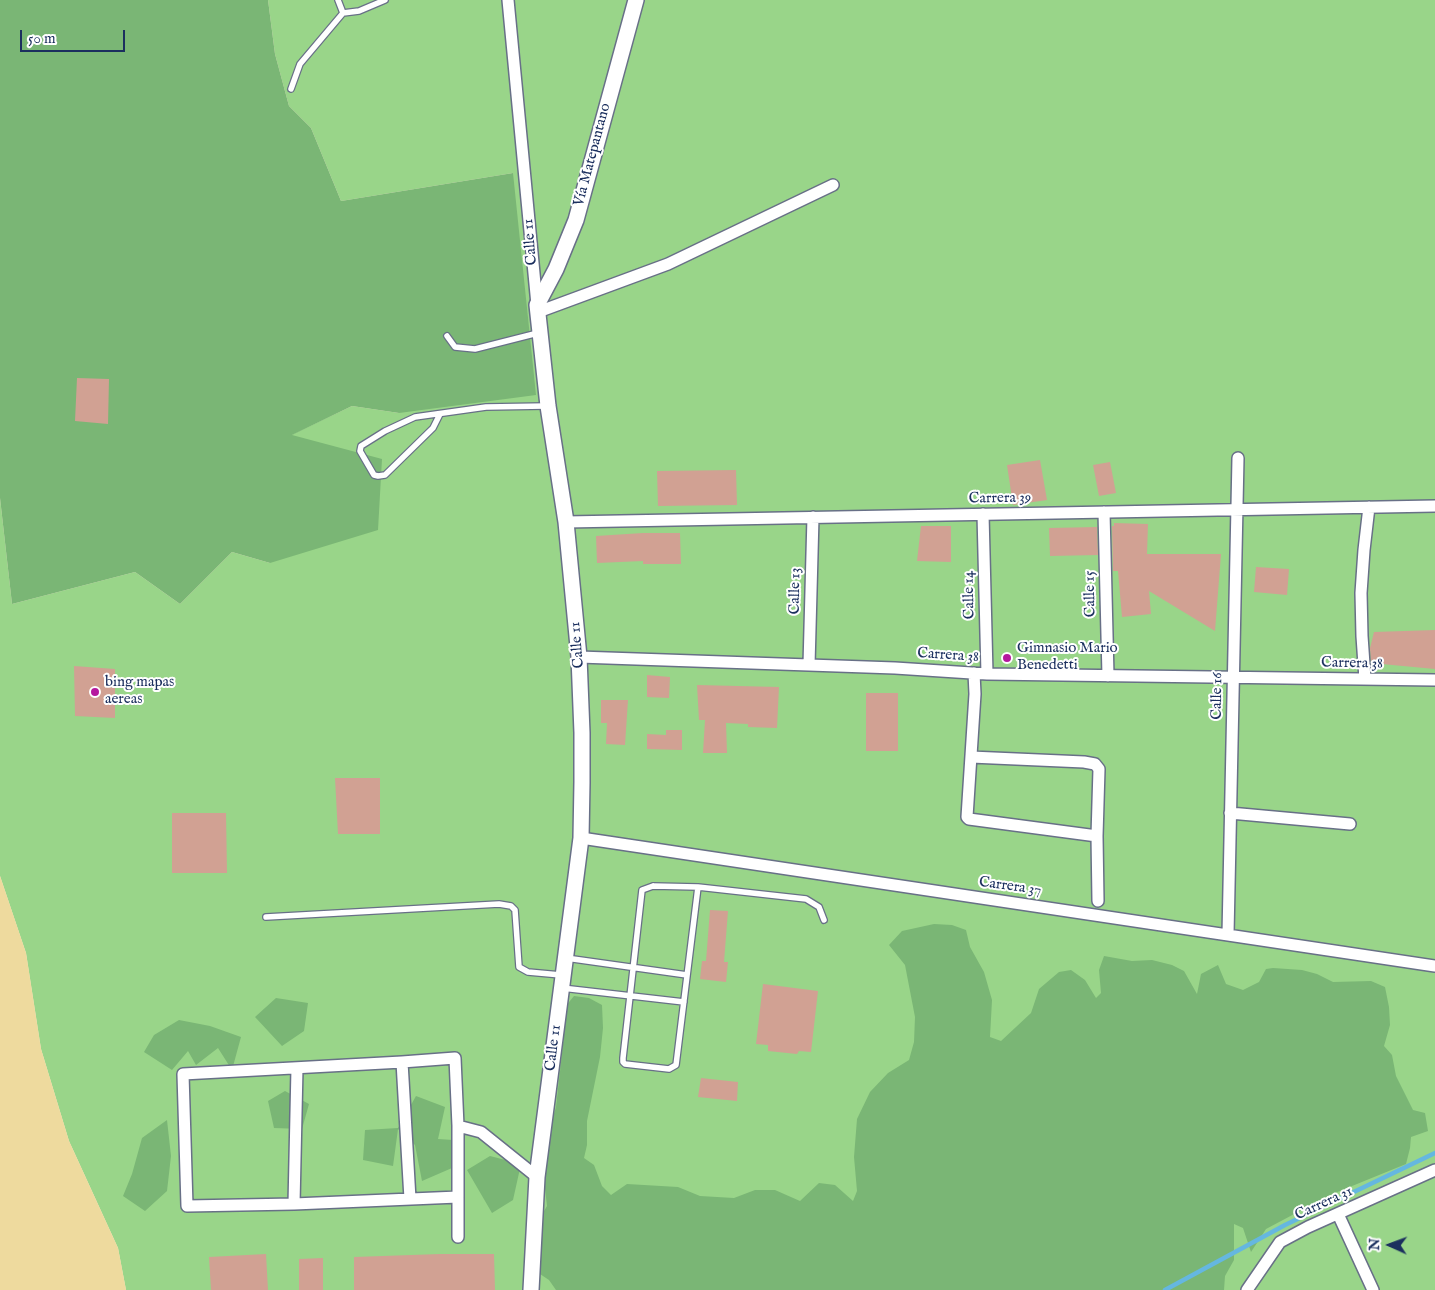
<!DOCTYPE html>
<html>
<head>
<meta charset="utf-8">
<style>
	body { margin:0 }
	#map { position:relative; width:1435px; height:1290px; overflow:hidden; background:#f6e8d3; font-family:"IM FELL English",serif }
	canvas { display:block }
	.north { position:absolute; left:1365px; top:1220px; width:50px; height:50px; -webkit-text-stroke:4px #fff; paint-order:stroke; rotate:272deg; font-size:14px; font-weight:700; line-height:20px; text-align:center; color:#1b2f5e }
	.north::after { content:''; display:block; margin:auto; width:18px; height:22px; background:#1b2f5e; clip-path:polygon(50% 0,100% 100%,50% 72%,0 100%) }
	.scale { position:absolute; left:20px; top:30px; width:105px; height:22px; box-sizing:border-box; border:2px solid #1b2f5e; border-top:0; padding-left:6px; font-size:15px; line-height:18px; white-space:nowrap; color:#1b2f5e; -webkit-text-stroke:4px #fff; paint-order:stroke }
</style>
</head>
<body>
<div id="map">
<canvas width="1435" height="1290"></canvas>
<div class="north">N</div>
<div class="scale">50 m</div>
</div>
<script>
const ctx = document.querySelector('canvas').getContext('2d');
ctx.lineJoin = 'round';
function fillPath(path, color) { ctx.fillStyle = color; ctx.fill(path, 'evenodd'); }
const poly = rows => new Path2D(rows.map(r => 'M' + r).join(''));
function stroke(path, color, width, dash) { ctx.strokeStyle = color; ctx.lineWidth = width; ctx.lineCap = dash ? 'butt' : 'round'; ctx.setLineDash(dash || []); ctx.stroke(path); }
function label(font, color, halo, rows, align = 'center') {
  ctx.font = font + ' "IM FELL English",serif'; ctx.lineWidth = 4; ctx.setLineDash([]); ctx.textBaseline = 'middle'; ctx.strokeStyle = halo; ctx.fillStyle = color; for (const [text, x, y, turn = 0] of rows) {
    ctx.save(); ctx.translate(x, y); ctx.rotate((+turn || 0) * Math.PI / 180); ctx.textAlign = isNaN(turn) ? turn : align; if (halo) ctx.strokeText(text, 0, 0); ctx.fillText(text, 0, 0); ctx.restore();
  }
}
fillPath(poly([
	[268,0,1435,0,1435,1290,126,1290,118,1248,69,1141,41,1049,26,953,0,876,0,498,12,604,135,572,180,604,232,552,270,563,291,435,352,406,399,413,513,173,341,201,311,128,289,106,275,54]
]), '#99d589');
fillPath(poly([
	[0,0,268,0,275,54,289,106,311,128,341,201,513,173,536,395,399,413,352,406,292,435,382,459,378,530,270,563,232,552,180,604,135,572,12,604,0,498],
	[934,924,952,925,966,930,970,947,984,972,992,1000,990,1037,1001,1041,1031,1013,1039,989,1059,972,1071,970,1085,980,1096,998,1101,993,1099,970,1104,956,1132,961,1152,960,1172,965,1184,971,1197,994,1201,974,1218,965,1226,984,1243,990,1259,982,1266,969,1273,968,1302,970,1317,974,1333,982,1371,981,1385,987,1389,1007,1390,1025,1384,1046,1392,1055,1396,1076,1413,1110,1425,1113,1428,1131,1411,1137,1410,1148,1406,1164,1330,1195,1266,1229,1251,1252,1243,1228,1234,1224,1234,1260,1225,1276,1224,1290,556,1290,549,1280,537,1272,541,1216,547,1206,543,1171,548,1134,556,1107,564,1036,565,1007,574,996,589,998,602,1005,603,1028,600,1057,587,1121,587,1145,584,1158,594,1165,602,1186,611,1195,627,1184,678,1187,700,1196,734,1198,755,1190,775,1190,800,1201,819,1183,835,1185,853,1201,857,1191,854,1157,857,1119,870,1092,888,1073,909,1060,914,1042,915,1017,905,965,889,945,902,931],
	[276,998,308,1003,304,1031,282,1046,255,1017],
	[179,1020,210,1026,241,1037,232,1070,218,1048,196,1065,188,1051,172,1070,144,1052,154,1035],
	[285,1091,309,1104,302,1129,274,1128,268,1101],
	[416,1096,445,1107,438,1139,453,1140,452,1168,422,1181,415,1145,398,1129,393,1166,363,1160,365,1130,398,1128],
	[167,1120,171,1156,167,1191,145,1211,123,1196,132,1174,142,1138],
	[490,1156,521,1164,513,1200,492,1213,467,1170]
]), '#7ab675');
fillPath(poly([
	[0,876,26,953,41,1049,69,1141,118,1248,126,1290,0,1290]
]), '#eeda9e');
stroke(poly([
	[1165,1290,1285,1225,1435,1153]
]), '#65b7e0', 4.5);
fillPath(poly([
	[77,378,109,379,108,424,75,421],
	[1040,460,1047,500,1013,505,1007,465],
	[1110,462,1116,493,1099,496,1093,465],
	[736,470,737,505,658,506,657,471],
	[1114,523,1148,524,1147,554,1221,554,1215,631,1149,591,1151,614,1122,617,1118,571,1113,571,1112,526,1114,526],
	[921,526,951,526,951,562,917,561],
	[1097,527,1098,555,1050,556,1049,528],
	[643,533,680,533,681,564,643,564,643,561,597,563,596,536],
	[1256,567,1289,569,1287,595,1254,592],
	[1435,630,1435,669,1371,663,1370,648,1374,632],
	[74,666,115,669,115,718,75,716],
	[647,675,670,677,669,698,647,697],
	[697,685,779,687,777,728,748,727,748,724,726,723,727,753,703,753,705,720,699,720],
	[866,693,898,693,898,751,866,751],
	[601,700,628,700,625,745,606,744,607,723,601,723],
	[666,730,682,730,682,750,647,749,647,734,666,735],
	[335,778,380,778,380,834,338,834],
	[172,813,226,813,227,873,172,873],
	[710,910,728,911,724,962,728,962,726,982,700,979,702,961,706,961],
	[763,984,818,991,811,1052,799,1051,797,1054,768,1051,768,1045,756,1044],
	[701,1078,738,1082,737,1101,698,1097],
	[266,1254,268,1290,211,1290,209,1257],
	[440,1254,494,1254,495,1290,354,1290,354,1257],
	[323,1258,323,1290,299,1290,299,1259]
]), '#d1a193');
const lane = poly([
	[338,0,343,13],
	[291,89,300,64,343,13,359,11,385,0],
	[447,336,455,347,475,349,538,333],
	[440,414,433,428,385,475,378,476,374,475,360,451,361,446,385,431,415,417,486,407,546,406],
	[653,886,698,887,676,1065,669,1069,625,1064,623,1062,623,1058,642,890,653,886],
	[698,887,806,899,819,907,824,920],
	[266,917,499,904,511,906,515,910,519,967,528,972,561,975],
	[566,958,687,975],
	[562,988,684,1002]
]);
const street = poly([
	[508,0,537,305],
	[538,312,668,264,833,185],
	[1104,512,1108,676],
	[983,514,987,674],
	[566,522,1435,506],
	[579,657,895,668,987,674,1435,680],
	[809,665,813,517],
	[974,673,975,694,967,817,969,819,1097,836],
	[1365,679,1362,636,1361,593,1364,550,1369,507],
	[971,757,1084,762,1095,764,1099,769,1097,836,1098,901],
	[1230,813,1350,824],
	[581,838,1435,966],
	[1228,934,1238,458],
	[402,1062,410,1199],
	[458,1126,481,1132,537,1177],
	[294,1204,297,1068],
	[1338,1214,1373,1290],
	[458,1237,458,1126,455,1058,402,1062,183,1074,187,1206,294,1204,458,1197],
	[1247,1290,1280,1242,1308,1227,1435,1170]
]);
const secondary = poly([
	[531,1290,537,1177,581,838,582,782,582,733,579,657,566,522,548,406,537,305,556,269,576,220,636,0]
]);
stroke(lane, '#687087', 8);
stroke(street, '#687087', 14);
stroke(secondary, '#687087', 18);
stroke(lane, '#fff', 5.5);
stroke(street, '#fff', 11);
stroke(secondary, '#fff', 15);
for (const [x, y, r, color] of [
	[1007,658,5,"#b5179e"],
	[95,692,5,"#b5179e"]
]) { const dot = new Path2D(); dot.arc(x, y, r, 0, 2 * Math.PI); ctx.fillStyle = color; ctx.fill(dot); stroke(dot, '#fff', 2); }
label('15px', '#1b2f5e', '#fff', [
	["Vía Matepantano",593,155,-75],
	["Calle 11",531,242,-95],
	["Carrera 39",1000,499,-1],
	["Calle 13",796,591,-89],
	["Calle 15",1091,594,-91],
	["Calle 14",970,595,-91],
	["Calle 11",578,645,-95],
	["Carrera 38",948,656,4],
	["Carrera 38",1352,664,1],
	["Calle 16",1218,696,-89],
	["Carrera 37",1010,887,8],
	["Calle 11",554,1048,-83],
	["Carrera 31",1324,1204,-25]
]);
label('15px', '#1b2f5e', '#fff', [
	["Gimnasio Mario",1017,649],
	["Benedetti",1017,666],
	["bing mapas",105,683],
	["aereas",105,700]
], 'left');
</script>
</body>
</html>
